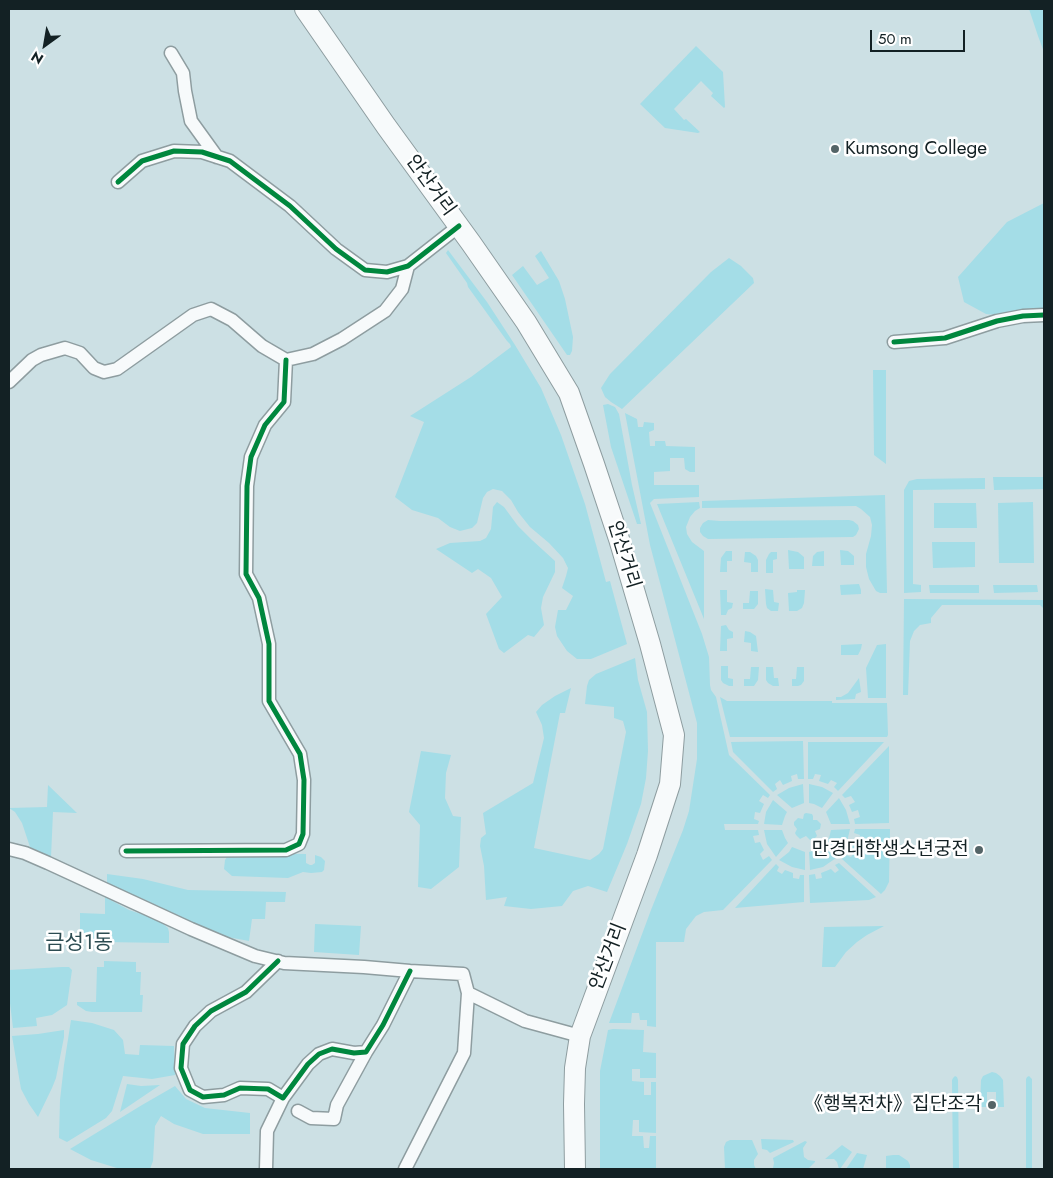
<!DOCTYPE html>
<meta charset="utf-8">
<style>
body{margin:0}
#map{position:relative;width:1053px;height:1178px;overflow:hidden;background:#cce0e4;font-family:Jost,sans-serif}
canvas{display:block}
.frame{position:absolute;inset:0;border:10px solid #132124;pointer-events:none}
.north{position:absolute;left:20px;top:20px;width:50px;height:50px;-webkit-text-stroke:4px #fff;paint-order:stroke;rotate:212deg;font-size:14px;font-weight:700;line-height:20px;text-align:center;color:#132124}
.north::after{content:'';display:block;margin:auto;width:18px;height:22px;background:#132124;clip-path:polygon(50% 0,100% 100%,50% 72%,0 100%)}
.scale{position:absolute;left:870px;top:30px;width:95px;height:22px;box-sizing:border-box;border:2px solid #132124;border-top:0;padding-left:6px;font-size:15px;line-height:18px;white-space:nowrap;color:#132124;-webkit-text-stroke:4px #fff;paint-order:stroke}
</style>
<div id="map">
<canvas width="1053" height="1178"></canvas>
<div class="frame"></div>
<div class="north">N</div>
<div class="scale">50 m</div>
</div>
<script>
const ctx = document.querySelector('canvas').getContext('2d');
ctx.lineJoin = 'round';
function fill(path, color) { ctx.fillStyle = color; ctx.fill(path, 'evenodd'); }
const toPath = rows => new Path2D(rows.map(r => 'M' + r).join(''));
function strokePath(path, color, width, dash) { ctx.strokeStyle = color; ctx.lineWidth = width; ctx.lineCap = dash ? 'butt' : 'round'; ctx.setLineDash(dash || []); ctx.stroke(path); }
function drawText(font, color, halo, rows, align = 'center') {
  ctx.font = font + ' Jost,"Noto Sans KR",sans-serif'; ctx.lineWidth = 5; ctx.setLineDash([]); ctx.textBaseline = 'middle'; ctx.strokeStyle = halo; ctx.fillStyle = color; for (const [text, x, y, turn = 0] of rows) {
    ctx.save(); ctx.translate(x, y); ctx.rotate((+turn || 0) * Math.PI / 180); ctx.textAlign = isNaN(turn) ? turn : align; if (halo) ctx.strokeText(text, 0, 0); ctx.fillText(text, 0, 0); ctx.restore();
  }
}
fill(toPath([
 [1029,9,1044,9,1044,52,1038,36],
 [696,46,723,72,725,107,724,108,711,96,713,93,701,81,674,109,684,120,686,119,700,132,698,133,665,128,640,104],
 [1044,203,1044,320,986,314,964,302,958,277,1007,222],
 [448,250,487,302,515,345,541,388,561,435,585,504,606,582,610,581,627,644,591,659,577,659,567,651,557,636,555,627,558,610,566,610,573,596,562,588,566,576,568,568,563,558,549,543,530,527,518,512,511,500,502,491,493,489,487,492,483,498,477,523,472,528,460,531,450,527,438,518,412,510,395,497,424,422,410,416,471,377,511,347,510,344,507,341,468,287,467,283,446,253],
 [541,251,559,281,565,299,573,337,572,351,570,355,567,355,512,275,523,266,537,285,549,278,535,256],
 [729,258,741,266,753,278,754,283,622,409,611,402,605,397,601,388,610,374,711,272],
 [873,370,886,370,886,464,874,455],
 [608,404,615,407,619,414,632,485,641,524,637,524,611,447,603,405],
 [625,413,637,419,638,427,643,427,644,422,654,423,654,430,649,432,650,446,655,446,655,441,665,441,666,446,695,447,695,472,690,472,685,469,684,458,670,458,670,471,654,472,654,485,699,485,699,497,654,499,650,503,702,634,709,657,710,685,711,690,716,697,729,755,770,795,768,798,763,795,759,801,764,804,760,813,755,812,754,819,759,821,758,824,724,824,725,830,758,830,759,835,753,836,755,843,760,842,764,850,760,854,763,860,769,856,772,860,723,910,704,912,696,916,686,929,684,942,656,942,656,1027,647,1026,647,1020,640,1020,639,1013,632,1013,631,1023,609,1023,651,910,683,830,689,811,697,759,697,723,650,545],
 [993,477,1044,477,1044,489,994,490],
 [985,478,985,489,913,490,913,584,921,585,921,592,904,593,904,490,909,481,917,479],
 [885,495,887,593,880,593,876,591,869,579,866,567,866,554,871,536,872,525,870,517,861,509,856,506,702,508,702,501],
 [497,502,504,507,518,526,532,540,555,561,555,572,543,597,541,608,544,625,534,637,528,635,504,653,499,649,486,614,502,597,491,578,478,569,472,573,436,549,450,543,480,541,486,538,491,529,493,507],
 [699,502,700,508,695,511,690,517,686,527,687,534,692,542,704,551,704,619,657,504],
 [1033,502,1034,563,999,563,998,503],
 [934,503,976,503,977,528,934,528],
 [708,520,720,521,849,520,853,521,858,525,859,529,856,535,853,537,708,539,703,536,700,532,700,528,703,523],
 [932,542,975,542,975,567,933,568],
 [788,550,798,552,804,557,804,569,789,569],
 [840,550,848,551,854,556,854,565,841,565],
 [726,551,732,551,732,561,727,561,727,572,720,572,721,558],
 [824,551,824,566,812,566,813,556,817,552],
 [745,552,750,552,756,556,758,560,758,572,751,572,751,563,744,562],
 [771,552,777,552,777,559,773,560,773,573,766,573,766,560,769,554],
 [859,584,861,590,861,594,841,595,840,585],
 [929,585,979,585,979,593,930,593],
 [993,585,1037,585,1038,592,994,593],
 [765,589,773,590,774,602,779,603,778,611,771,611,767,608,766,604],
 [720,590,727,590,727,602,733,603,732,608,728,610,726,615,721,615],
 [797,590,805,590,804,603,802,608,797,611,789,611,788,593,797,592],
 [750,591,758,591,758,604,754,609,743,609,743,603,749,603],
 [904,599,1044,600,1044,609,1040,605,942,605,931,618,931,623,920,625,914,631,910,641,908,695,903,695],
 [726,625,729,630,733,632,733,638,727,639,727,651,720,651,721,626],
 [745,631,750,632,756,636,758,652,751,651,751,643,744,642],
 [862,644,861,649,858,655,841,655,841,645],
 [886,644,886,698,868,698,866,668,877,645],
 [635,658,638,680,647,712,648,751,646,778,641,804,627,844,607,892,588,886,573,891,562,906,531,909,504,906,507,897,486,900,484,866,480,846,481,838,486,834,483,813,533,783,544,738,542,725,536,712,542,705,555,696,571,688,565,713,560,713,534,848,590,860,599,854,603,849,626,732,623,721,614,718,614,707,585,704,587,686,589,680,596,674],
 [721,666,728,666,728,678,733,679,733,686,729,686,723,683,721,680],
 [751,667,759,667,758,680,754,686,744,686,744,679,750,679],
 [766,667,773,667,774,678,778,678,779,686,773,686,768,683,766,680],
 [797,667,804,667,804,681,801,685,798,686,792,686,792,679,796,679],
 [859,678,861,692,856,694,855,699,836,700,836,697,841,697,848,693],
 [720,697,727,701,832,701,832,703,887,703,888,735,887,737,730,737],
 [803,741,804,779,798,779,797,774,791,776,792,781,783,785,780,780,775,784,777,789,773,792,733,752,731,742],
 [808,742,884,742,838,791,834,787,837,783,831,780,828,784,819,781,821,775,815,774,813,779,808,779],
 [889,746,889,823,855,824,854,819,860,817,858,810,852,812,849,805,855,802,851,796,845,798,842,795],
 [421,751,451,755,446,773,445,798,453,816,461,817,459,867,431,889,418,887,420,825,409,812],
 [803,784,804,803,792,808,777,795,789,788],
 [809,784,822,787,833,793,822,808,814,804,809,803],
 [48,785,77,813,53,812,51,857,30,847,22,823,15,812,9,808,47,807],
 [839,798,846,810,850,824,831,824,826,812],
 [773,800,787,812,785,816,782,825,764,824,766,812],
 [806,813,812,814,813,816,813,820,817,820,821,824,820,829,815,831,817,836,813,840,810,840,806,836,800,839,796,835,795,833,797,829,794,825,794,822,798,818,803,819,804,814],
 [850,829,847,842,840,854,826,842,829,838,831,830],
 [855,829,890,829,889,882,885,890,881,894,842,859,846,855,851,857,855,852,850,848,853,840,859,841,860,835,854,833],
 [764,830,782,830,785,838,788,843,776,857,767,844],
 [823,846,836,858,823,867,810,870,809,852,818,849],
 [792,847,805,852,805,870,792,867,779,860,789,852],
 [237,853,306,854,306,863,310,865,312,865,315,863,315,855,321,857,325,861,324,870,322,872,311,873,303,872,288,878,232,876,224,869,225,860,229,854],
 [839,863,876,897,869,900,810,903,809,875,815,874,816,879,822,878,821,873,831,869,835,873,839,870,835,865],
 [776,864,779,867,777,871,782,874,785,870,793,873,793,878,799,879,800,875,804,875,804,902,735,908],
 [107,874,143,879,188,890,286,892,285,902,266,902,265,919,252,919,249,941,222,936,141,898,107,886],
 [105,897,129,910,147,916,162,923,168,928,169,932,169,943,102,942,89,938,80,929,80,913,105,914],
 [315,924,361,926,359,955,314,952],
 [884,926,867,935,857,942,846,952,835,967,822,967,824,927],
 [104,961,136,962,136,972,141,972,140,995,143,995,142,1012,92,1012,86,1011,77,1005,77,1002,96,1002,97,967,104,967],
 [62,967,69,967,72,970,67,1005,52,1015,36,1018,37,1026,13,1028,9,995,9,970],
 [71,1020,92,1023,114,1030,123,1040,125,1054,139,1055,140,1045,174,1046,175,1075,152,1079,123,1076,112,1111,106,1118,67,1142,59,1138,60,1100,64,1065],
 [613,1029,644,1030,643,1052,656,1053,656,1078,640,1078,640,1069,632,1069,632,1081,644,1082,644,1095,651,1095,651,1082,656,1082,656,1133,639,1132,639,1120,633,1120,632,1136,643,1136,644,1148,649,1148,650,1136,656,1136,656,1169,600,1169,600,1071,608,1030],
 [64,1030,64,1037,56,1078,52,1088,38,1117,29,1104,21,1089,12,1036,38,1034],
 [992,1072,996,1073,1000,1076,1003,1080,1004,1107,996,1107,996,1092,987,1092,987,1107,980,1107,981,1080,983,1076],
 [955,1076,957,1077,958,1080,959,1169,953,1169,952,1080,953,1078],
 [1029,1076,1032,1079,1032,1169,1026,1169,1026,1079,1027,1077],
 [127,1084,141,1086,160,1085,120,1112],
 [175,1086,186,1099,205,1108,250,1113,250,1134,203,1134,174,1124,161,1116,155,1126,153,1161,150,1169,120,1169,91,1160,70,1149,142,1105],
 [761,1139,793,1140,794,1142,770,1153,767,1150,762,1149],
 [730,1140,752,1140,758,1154,754,1160,754,1165,756,1169,725,1169,724,1147,726,1142],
 [805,1141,807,1142,803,1148,804,1157,808,1160,815,1161,815,1162,808,1169,774,1169,773,1168,774,1163,773,1158],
 [842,1145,852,1152,840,1169,839,1169,837,1162,834,1159,825,1159],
 [857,1153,867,1155,863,1169,846,1169],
 [893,1155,899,1155,908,1161,910,1165,910,1169,886,1169,886,1156]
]), '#a4dde7');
const minor = toPath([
 [171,53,183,73,185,91,191,121,217,157],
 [118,182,142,161,174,151,202,152,230,161,290,206,336,249,365,270,387,272,408,266,459,226],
 [894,342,945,338,997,321,1023,316,1044,315],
 [9,382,32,360,41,355,65,348,80,353,94,368,104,372,117,369,193,315,211,309,232,320,262,346,286,360,313,354,342,339,385,311,402,289,408,266],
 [9,849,25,853,48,863,191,929,255,956,284,963,364,967,410,971,463,974,468,993,525,1021,580,1036],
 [126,851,286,850,299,844,303,834,304,780,300,754,269,701,269,644,259,598,246,574,247,486,251,457,265,425,284,402,286,360],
 [278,961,246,992,211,1011,195,1026,183,1044,181,1068,190,1090,203,1097,224,1095,240,1088,268,1089,283,1098,308,1064,319,1054,332,1049,354,1053,366,1052,383,1025,410,971],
 [298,1111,311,1118,334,1119,337,1105,366,1052],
 [266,1169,267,1131,283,1098],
 [405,1169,464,1053,468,993]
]);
const primary = toPath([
 [305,9,386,126,471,243,526,322,569,393,594,464,619,539,650,644,674,735,670,784,647,855,580,1036,575,1068,574,1104,575,1169]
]);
strokePath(minor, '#8e9da0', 15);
strokePath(primary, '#8e9da0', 22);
strokePath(minor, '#f7fafb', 12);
strokePath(primary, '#f7fafb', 20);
strokePath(toPath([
 [118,182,142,161,174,151,202,152,230,161,290,206,336,249,365,270,387,272,408,266,459,226],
 [894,342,945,338,997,321,1023,316,1044,315],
 [126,851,286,850,299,844,303,834,304,780,300,754,269,701,269,644,259,598,246,574,247,486,251,457,265,425,284,402,286,360],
 [278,961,246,992,211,1011,195,1026,183,1044,181,1068,190,1090,203,1097,224,1095,240,1088,268,1089,283,1098,308,1064,319,1054,332,1049,354,1053,366,1052,383,1025,410,971]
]), '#00873e', 5);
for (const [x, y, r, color] of [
 [835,149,5,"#546467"],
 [979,850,5,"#546467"],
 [992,1105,5,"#546467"]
]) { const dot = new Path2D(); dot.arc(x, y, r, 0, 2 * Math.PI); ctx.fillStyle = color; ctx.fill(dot); strokePath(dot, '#fff', 2); }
drawText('19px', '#132124', '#fff', [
 ["Kumsong College",845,149,"left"],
 ["만경대학생소년궁전",969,850],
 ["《행복전차》집단조각",982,1105]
], 'right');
drawText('19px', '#132124', '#fff', [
 ["안산거리",430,186,54],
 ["안산거리",623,555,73],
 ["안산거리",609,957,-69]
]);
drawText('21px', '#2c4c52', '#fff', [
 ["금성1동",79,944]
]);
</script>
